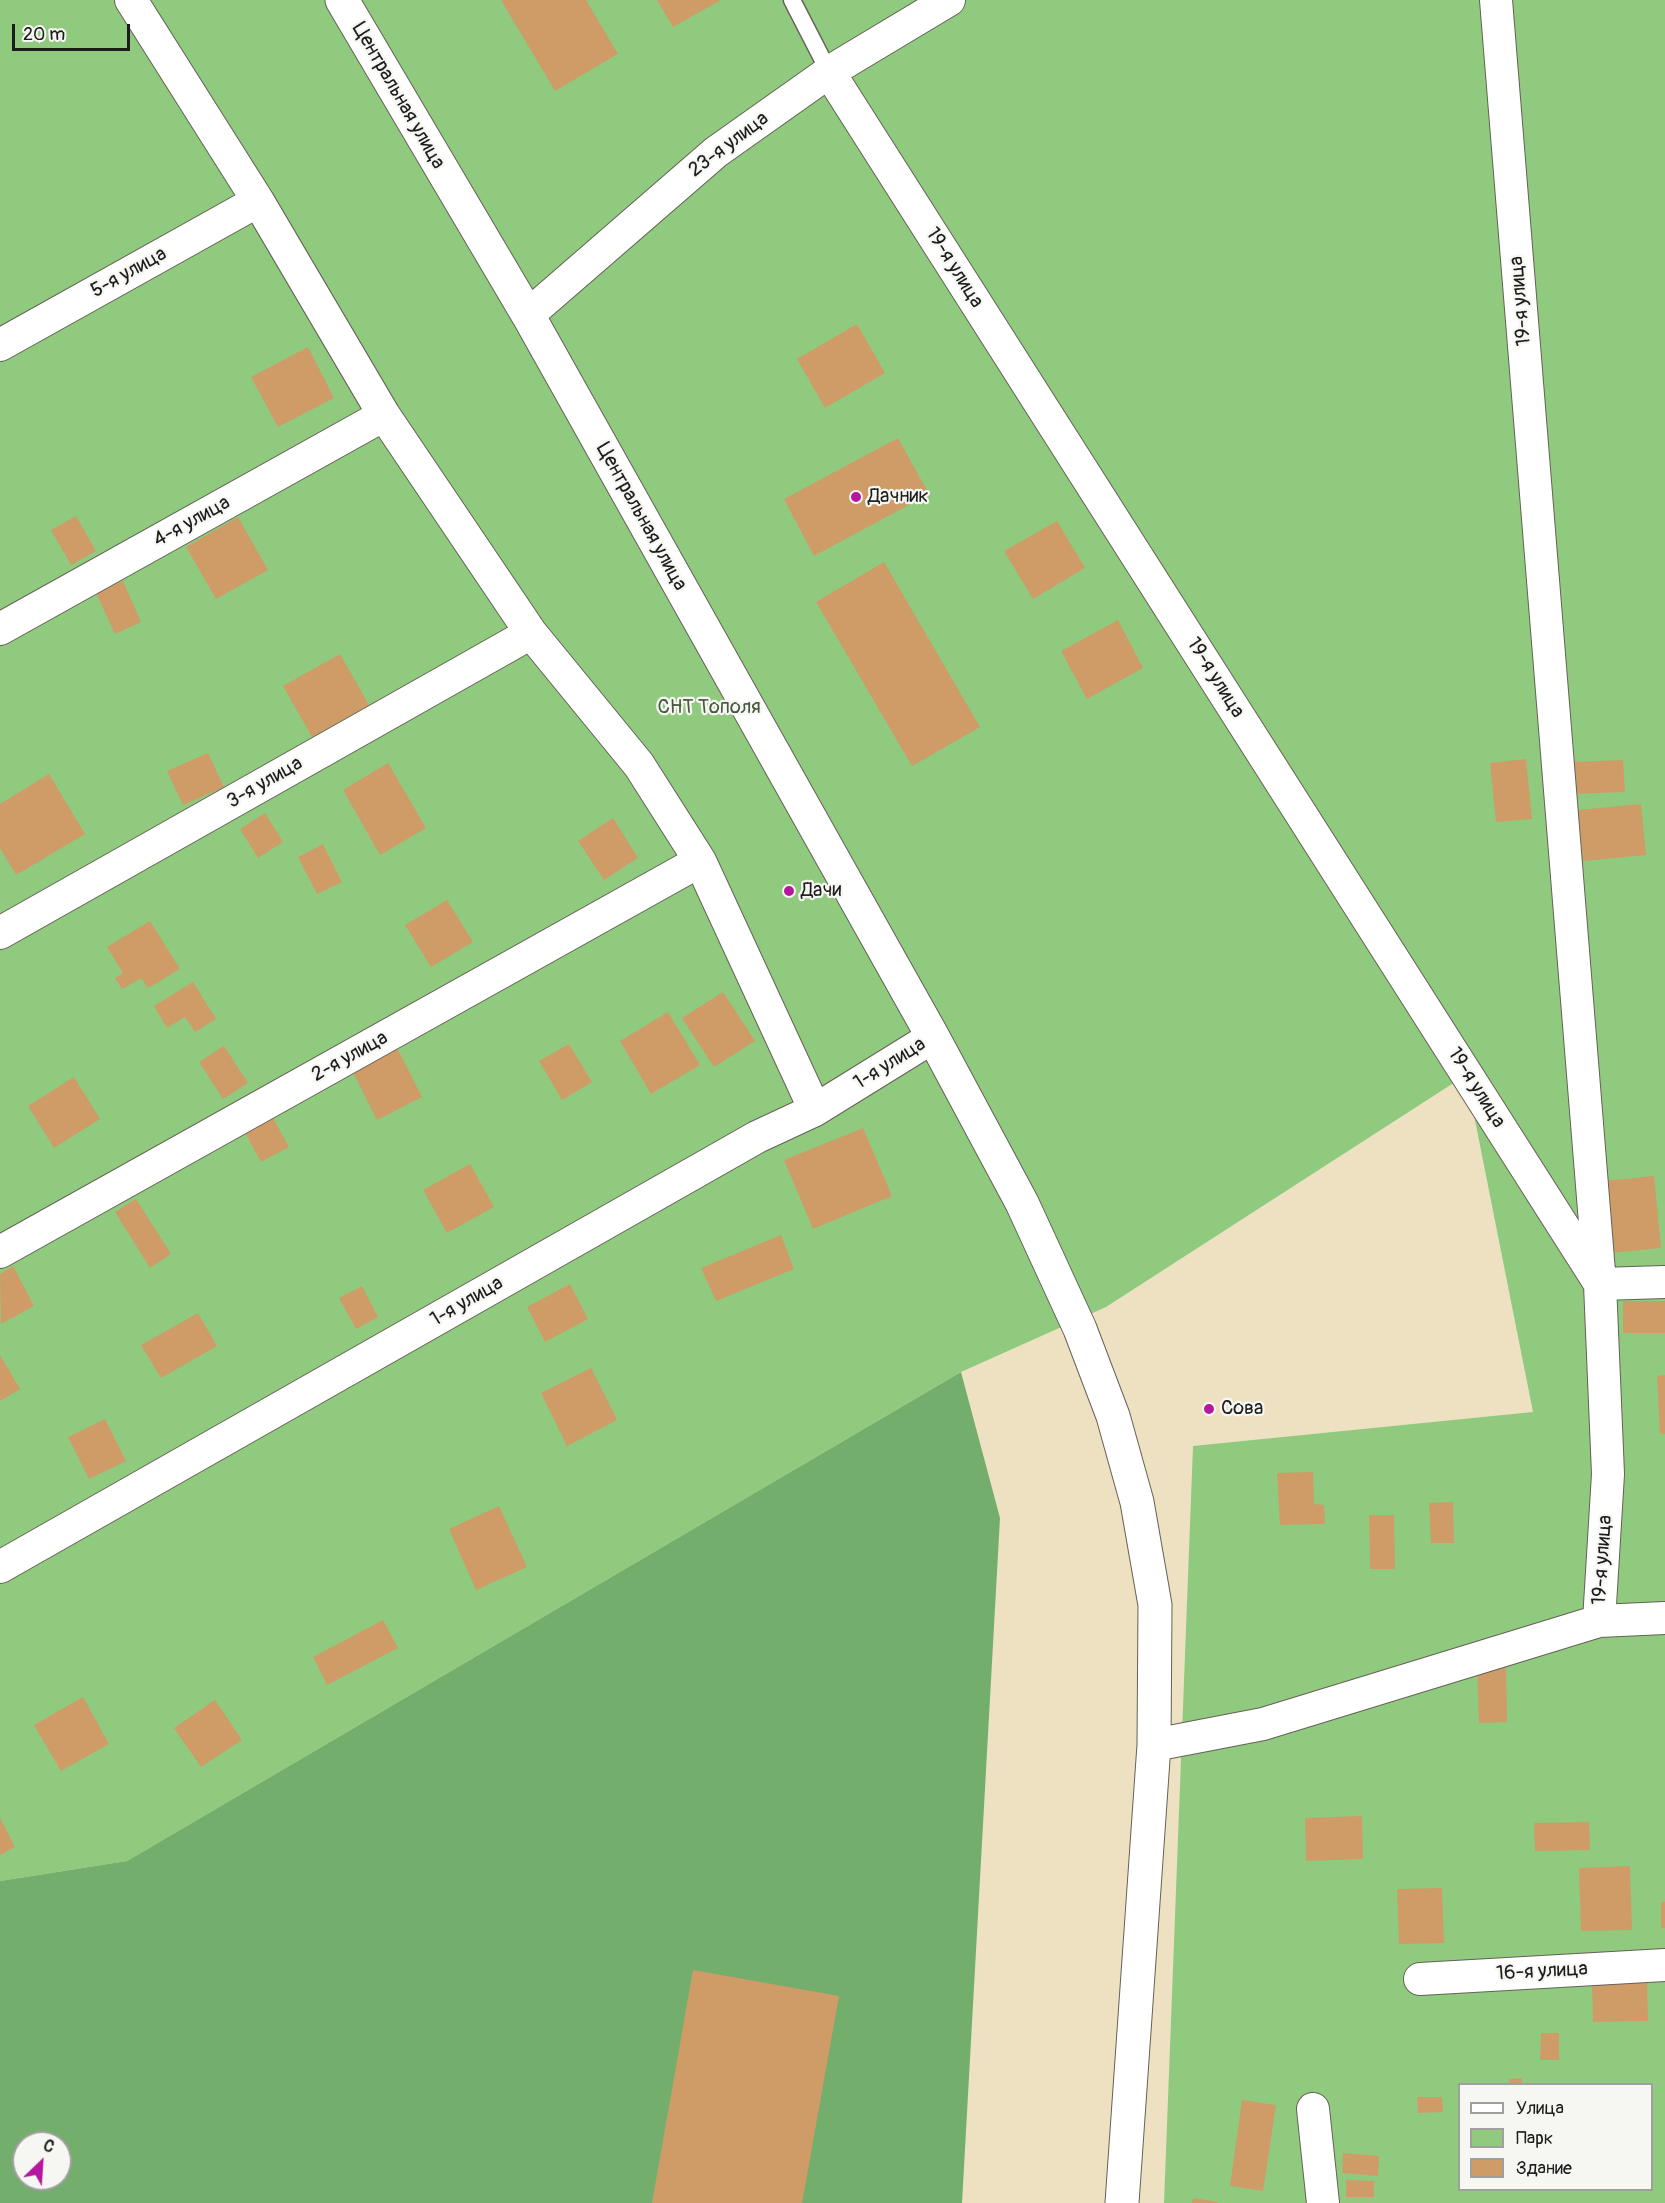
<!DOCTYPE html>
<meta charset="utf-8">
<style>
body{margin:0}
#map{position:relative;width:1665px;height:2203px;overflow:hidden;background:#ede1c1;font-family:Pangolin,sans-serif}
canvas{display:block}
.legend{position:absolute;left:1458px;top:2083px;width:195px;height:108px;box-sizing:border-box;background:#f6f6f2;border:2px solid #9f9f9c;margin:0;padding:8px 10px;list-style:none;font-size:18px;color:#1c1c1c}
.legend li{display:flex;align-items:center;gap:12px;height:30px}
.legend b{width:30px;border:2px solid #9f9f9c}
.north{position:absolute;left:12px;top:2131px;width:60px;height:60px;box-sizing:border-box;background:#f6f6f2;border:2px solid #9f9f9c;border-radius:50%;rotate:25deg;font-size:16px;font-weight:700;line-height:24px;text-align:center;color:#1c1c1c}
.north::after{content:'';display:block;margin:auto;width:21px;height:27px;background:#b5179e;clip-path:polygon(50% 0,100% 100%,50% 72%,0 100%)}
.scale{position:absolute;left:12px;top:24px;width:118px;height:27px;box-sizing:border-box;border:3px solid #1c1c1c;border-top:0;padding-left:8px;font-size:18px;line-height:21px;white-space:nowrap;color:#1c1c1c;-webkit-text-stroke:4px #f6f6f2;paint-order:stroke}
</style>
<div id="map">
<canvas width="1665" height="2203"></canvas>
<ul class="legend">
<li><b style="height:8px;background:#fff"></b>Улица</li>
<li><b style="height:16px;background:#90ca7e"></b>Парк</li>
<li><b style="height:16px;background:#cf9c68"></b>Здание</li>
</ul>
<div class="north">С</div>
<div class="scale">20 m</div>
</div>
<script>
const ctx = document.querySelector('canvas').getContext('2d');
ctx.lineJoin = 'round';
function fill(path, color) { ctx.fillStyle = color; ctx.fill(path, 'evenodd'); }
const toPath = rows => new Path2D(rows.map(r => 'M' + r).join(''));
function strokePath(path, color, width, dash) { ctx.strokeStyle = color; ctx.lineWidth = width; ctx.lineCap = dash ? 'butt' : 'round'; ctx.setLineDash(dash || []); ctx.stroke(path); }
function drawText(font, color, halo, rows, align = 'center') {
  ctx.font = font + ' Pangolin,sans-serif'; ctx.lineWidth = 4.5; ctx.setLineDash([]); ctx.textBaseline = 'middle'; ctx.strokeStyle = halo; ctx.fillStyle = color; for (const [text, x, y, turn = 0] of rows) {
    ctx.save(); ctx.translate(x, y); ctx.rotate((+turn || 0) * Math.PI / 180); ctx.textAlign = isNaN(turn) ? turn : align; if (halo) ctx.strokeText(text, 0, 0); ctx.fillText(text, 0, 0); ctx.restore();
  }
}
fill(toPath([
 [0,0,1665,0,1665,2203,1164,2203,1193,1446,1533,1412,1466,1075,1106,1307,961,1372,127,1861,0,1881],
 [1460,2084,1652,2084,1652,2190,1460,2190]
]), '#90ca7e');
fill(toPath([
 [961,1372,1000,1518,962,2203,0,2203,0,1881,127,1861],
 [24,2143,60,2143,60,2179,24,2179]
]), '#74ae6d');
fill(toPath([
 [501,0,586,0,618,54,555,91],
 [657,0,721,0,673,27],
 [857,324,885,373,825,408,797,359],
 [308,347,334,398,278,427,251,377],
 [898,438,929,494,814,556,784,499],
 [76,516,96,551,71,565,51,530],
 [238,517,268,570,216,599,186,547],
 [1057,521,1085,568,1033,599,1004,551],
 [884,562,980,727,912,766,816,602],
 [123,581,141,622,115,634,96,593],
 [1118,620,1143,668,1087,699,1061,651],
 [340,654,369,705,312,737,283,686],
 [208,753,224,787,183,805,167,771],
 [1526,759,1532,819,1496,822,1490,763],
 [1623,760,1625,792,1573,794,1571,762],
 [388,763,426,828,380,855,343,790],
 [49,774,85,834,16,875,0,848,0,804],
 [1641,804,1646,855,1583,861,1578,810],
 [265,813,283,842,258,858,240,829],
 [613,818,638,858,604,880,578,841],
 [323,844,342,882,317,894,298,857],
 [447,900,473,942,431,967,405,925],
 [150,921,180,969,148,988,141,978,122,989,115,978,123,973,107,947],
 [193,982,216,1019,195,1032,185,1017,167,1028,154,1006],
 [723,992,755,1041,714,1067,682,1018],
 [668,1012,700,1065,651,1094,620,1041],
 [569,1044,592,1082,562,1100,539,1061],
 [224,1046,248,1083,223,1099,199,1062],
 [397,1048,422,1097,377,1120,352,1070],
 [74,1077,100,1119,54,1148,28,1106],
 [272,1116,289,1147,261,1162,244,1131],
 [863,1128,892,1196,813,1229,784,1160],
 [470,1164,494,1207,447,1233,423,1190],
 [1654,1176,1661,1248,1611,1253,1604,1181],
 [136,1199,171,1254,150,1268,115,1212],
 [781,1235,794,1269,716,1301,701,1268],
 [13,1266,34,1306,1,1324,0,1274],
 [570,1284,588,1319,545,1342,527,1307],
 [362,1286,378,1317,356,1329,339,1298],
 [1623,1301,1665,1301,1665,1333,1623,1333],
 [198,1313,217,1346,161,1378,141,1345],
 [0,1355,20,1389,0,1401],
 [591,1368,617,1420,567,1446,541,1393],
 [1665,1375,1665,1434,1660,1434,1657,1376],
 [105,1419,126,1461,89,1479,68,1437],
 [1313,1472,1314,1504,1324,1505,1325,1524,1280,1525,1277,1473],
 [1453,1502,1454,1543,1431,1543,1429,1503],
 [499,1506,527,1567,476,1590,449,1529],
 [1369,1515,1394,1515,1395,1569,1370,1569],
 [383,1620,398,1648,327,1685,313,1657],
 [1506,1665,1507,1722,1479,1723,1477,1667],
 [83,1697,109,1744,61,1771,34,1725],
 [215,1700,242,1740,201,1767,174,1728],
 [1362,1816,1363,1859,1306,1861,1305,1818],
 [0,1818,15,1847,0,1855],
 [1589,1822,1590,1850,1535,1851,1534,1823],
 [1630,1866,1632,1930,1581,1931,1579,1868],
 [1442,1888,1444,1943,1399,1944,1397,1889],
 [1661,1902,1665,1902,1665,1928,1661,1928],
 [693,1970,839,1996,802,2203,652,2203],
 [1647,1980,1648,2021,1593,2022,1592,1981],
 [1541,2033,1559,2033,1559,2060,1540,2060],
 [1522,2078,1522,2084,1509,2084,1509,2079],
 [1417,2097,1442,2097,1443,2112,1418,2113],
 [1242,2100,1276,2105,1263,2191,1230,2186],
 [1343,2153,1379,2156,1378,2176,1342,2173],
 [1346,2180,1374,2181,1374,2197,1346,2197],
 [1193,2198,1218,2202,1218,2203,1192,2203]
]), '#cf9c68');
const service = toPath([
 [792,0,829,72]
]);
const minor = toPath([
 [131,0,258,201,384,415,531,633,639,765,700,861,815,1110],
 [1496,0,1600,1284,1608,1474,1599,1621],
 [829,72,1600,1284,1665,1282],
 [528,315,716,152,829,72,949,0],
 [0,345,258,201],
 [0,629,384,415],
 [0,933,531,633],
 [0,1252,700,861],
 [0,1567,757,1137,815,1110,933,1037],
 [1154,1745,1263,1724,1599,1621,1665,1618],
 [1420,1979,1665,1965],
 [1313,2109,1323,2203]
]);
const tertiary = toPath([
 [342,0,528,315,933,1037,1022,1203,1080,1329,1113,1416,1137,1502,1155,1605,1154,1745,1122,2203]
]);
strokePath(service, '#656156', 19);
strokePath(minor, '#656156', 34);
strokePath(tertiary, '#656156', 35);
strokePath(service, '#fff', 16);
strokePath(minor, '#fff', 32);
strokePath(tertiary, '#fff', 33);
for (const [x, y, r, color] of [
 [856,497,6,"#b5179e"],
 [789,891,6,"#b5179e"],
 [1209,1409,6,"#b5179e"]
]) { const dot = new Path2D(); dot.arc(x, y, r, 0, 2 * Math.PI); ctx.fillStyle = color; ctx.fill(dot); strokePath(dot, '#f6f6f2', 2); }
drawText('20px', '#1c1c1c', '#f6f6f2', [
 ["Центральная улица",398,96,60],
 ["23-я улица",729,145,-37],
 ["19-я улица",954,268,58],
 ["5-я улица",129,273,-29],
 ["19-я улица",1521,301,-95],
 ["Центральная улица",641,517,61],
 ["4-я улица",192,522,-29],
 ["19-я улица",1215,678,58],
 ["3-я улица",265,783,-30],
 ["2-я улица",350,1057,-29],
 ["1-я улица",890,1064,-32],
 ["19-я улица",1476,1088,58],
 ["1-я улица",467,1302,-30],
 ["19-я улица",1603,1560,-86],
 ["16-я улица",1542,1972,-3]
]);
drawText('20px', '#1c1c1c', '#f6f6f2', [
 ["Дачник",868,497],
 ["Дачи",801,891],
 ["Сова",1221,1409]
], 'left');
drawText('20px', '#45593e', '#f6f6f2', [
 ["СНТ Тополя",709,708]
]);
</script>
